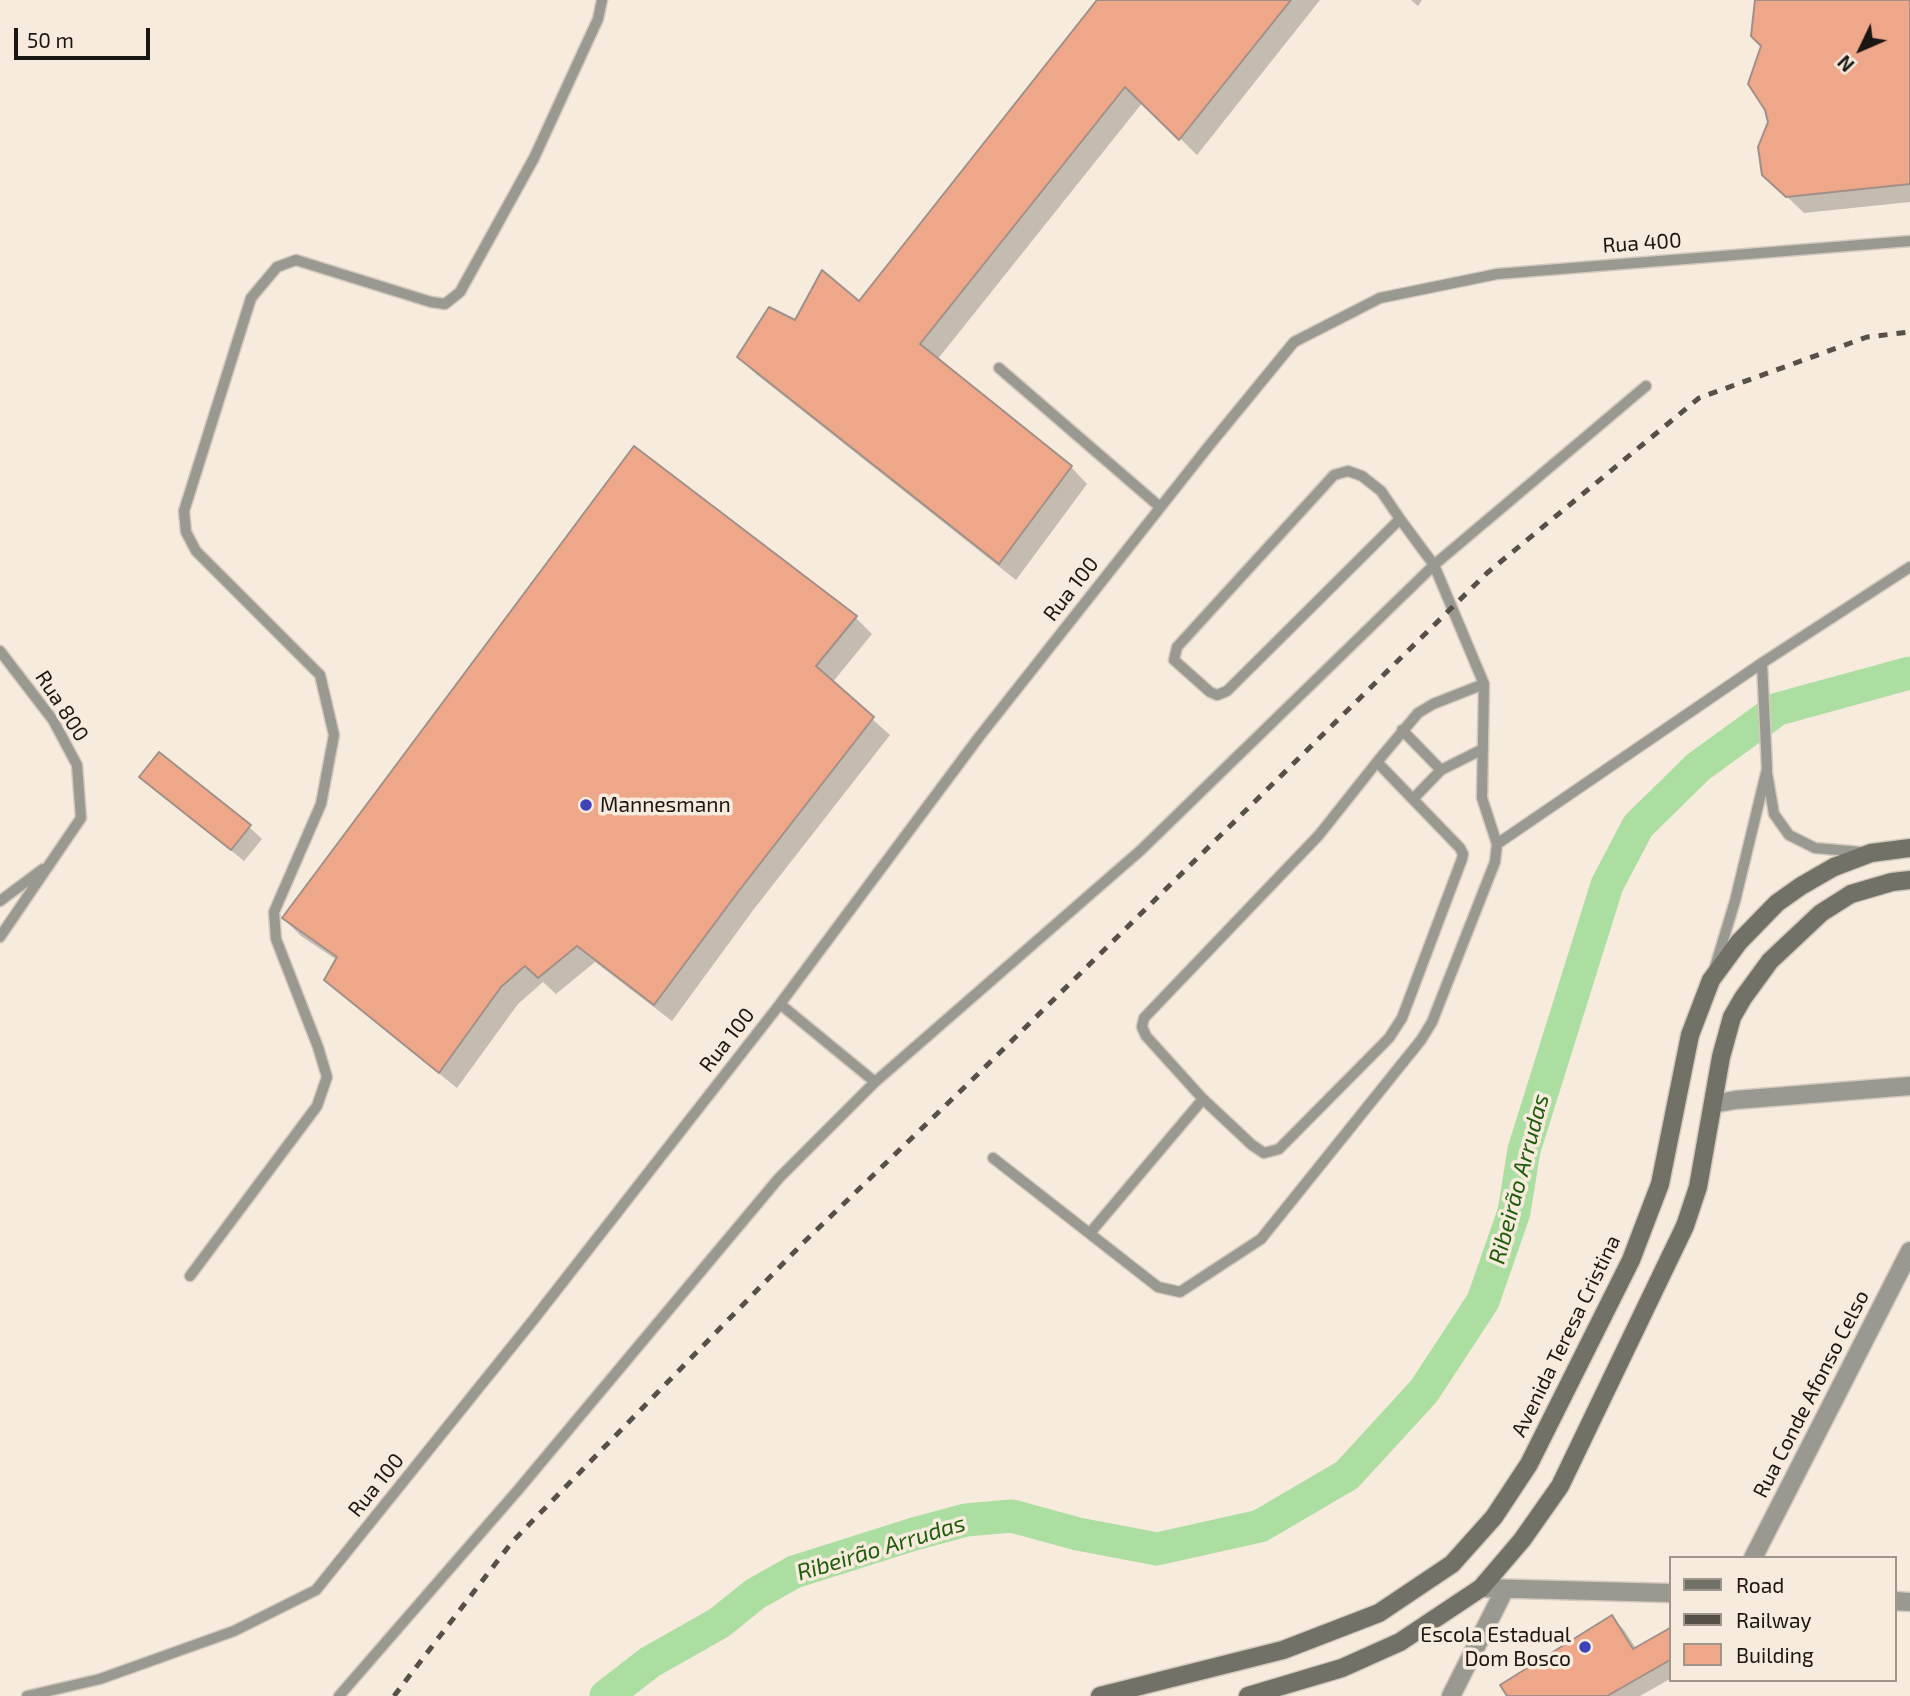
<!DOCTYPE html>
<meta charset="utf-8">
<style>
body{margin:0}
#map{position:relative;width:1910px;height:1696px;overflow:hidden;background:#f6ebdc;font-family:"Exo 2",sans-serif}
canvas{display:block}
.legend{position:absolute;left:1669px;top:1556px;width:228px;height:126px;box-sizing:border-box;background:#f6ebdc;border:2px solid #9e968b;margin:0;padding:9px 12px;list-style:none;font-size:21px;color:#1a1611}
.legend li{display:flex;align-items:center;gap:14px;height:35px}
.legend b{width:35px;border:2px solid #9e968b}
.north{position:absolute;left:1826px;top:14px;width:70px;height:70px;-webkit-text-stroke:5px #f6ebdc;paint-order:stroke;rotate:226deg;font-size:19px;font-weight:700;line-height:28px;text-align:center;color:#1a1611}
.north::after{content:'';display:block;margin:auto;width:24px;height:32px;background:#1a1611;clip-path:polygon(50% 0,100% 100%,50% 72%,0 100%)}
.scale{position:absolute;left:14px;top:28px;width:136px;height:32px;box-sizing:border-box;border:4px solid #1a1611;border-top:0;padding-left:9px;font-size:21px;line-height:24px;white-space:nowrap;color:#1a1611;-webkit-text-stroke:5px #f6ebdc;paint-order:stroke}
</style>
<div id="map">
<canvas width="1910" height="1696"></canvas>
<ul class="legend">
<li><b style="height:9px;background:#717167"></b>Road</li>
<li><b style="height:9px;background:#565049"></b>Railway</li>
<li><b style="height:19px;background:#efa789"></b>Building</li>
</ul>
<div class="north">N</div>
<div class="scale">50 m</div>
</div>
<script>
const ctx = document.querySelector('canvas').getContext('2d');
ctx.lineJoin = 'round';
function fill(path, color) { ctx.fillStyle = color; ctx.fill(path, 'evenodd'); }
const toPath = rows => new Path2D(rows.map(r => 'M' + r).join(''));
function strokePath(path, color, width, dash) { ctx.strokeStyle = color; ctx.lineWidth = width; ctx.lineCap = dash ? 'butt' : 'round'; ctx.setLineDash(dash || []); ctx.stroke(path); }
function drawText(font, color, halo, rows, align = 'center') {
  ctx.font = font + ' "Exo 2",sans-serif'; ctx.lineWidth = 7; ctx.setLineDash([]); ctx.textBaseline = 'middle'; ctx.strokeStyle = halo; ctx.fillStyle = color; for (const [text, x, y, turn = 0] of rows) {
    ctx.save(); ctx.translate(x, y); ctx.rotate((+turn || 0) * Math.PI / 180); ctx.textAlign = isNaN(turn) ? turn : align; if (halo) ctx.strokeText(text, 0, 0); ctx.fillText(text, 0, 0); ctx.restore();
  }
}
fill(toPath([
 [1099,0,1320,0,1197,155,1143,102,937,360,1071,467,1087,484,1016,580,756,374,739,357,795,323,859,303],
 [1411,0,1422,0,1418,6],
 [1757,0,1910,0,1910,202,1804,213,1781,191,1770,122],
 [855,617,872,634,832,683,890,735,754,909,672,1021,595,962,556,994,543,982,518,1004,457,1088,343,996,327,979,337,960,301,936,284,919],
 [142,777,249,827,262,839,244,861],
 [1612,1617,1624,1630,1637,1650,1670,1630,1670,1679,1640,1696,1509,1696]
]), '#0003');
strokePath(toPath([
 [606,1696,650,1662,719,1623,755,1594,794,1572,914,1534,966,1520,1012,1516,1078,1534,1157,1549,1260,1526,1347,1475,1424,1391,1483,1301,1514,1212,1524,1150,1607,885,1638,826,1698,767,1778,709,1910,673]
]), '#acdda1', 33);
const building = toPath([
 [1097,0,1291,0,1179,140,1125,87,920,344,1072,466,999,564,737,357,769,307,795,320,822,270,859,301,1097,0],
 [1755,0,1910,0,1910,184,1786,197,1762,175,1758,147,1768,122,1765,110,1748,84,1761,46,1751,36,1755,0],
 [634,446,857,616,816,666,874,717,738,892,654,1005,577,946,538,978,525,966,501,987,439,1073,324,980,337,957,282,918,634,446],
 [159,752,251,825,231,850,139,777,159,752],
 [1612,1615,1633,1649,1670,1628,1670,1660,1607,1696,1507,1696,1500,1685,1612,1615]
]);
fill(building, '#efa789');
strokePath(building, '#a19089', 2);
const service = toPath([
 [999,368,1160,507],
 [0,651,53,720,77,765,81,818,0,937],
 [1402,730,1441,770],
 [1377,762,1460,848,1463,854,1462,859,1402,1018,1389,1038,1279,1149,1264,1153,1252,1145,1203,1099,1146,1036,1142,1027,1144,1018,1319,835,1377,762],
 [1377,762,1418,713,1433,704,1484,684],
 [1767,773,1774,814,1789,835,1815,848,1861,852],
 [1413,799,1441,770,1483,749],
 [1497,844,1762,663,1910,567],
 [0,901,43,869],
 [1715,967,1735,901,1767,769,1762,663],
 [780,1004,875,1082],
 [993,1158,1158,1287,1180,1292,1261,1239,1421,1040,1432,1022,1495,862,1497,844,1482,798,1484,684,1434,565,1400,519,1381,491,1362,476,1348,471,1334,475,1177,647,1174,660,1210,692,1217,695,1227,691,1400,519],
 [1090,1233,1203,1099],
 [190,1276,317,1106,327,1077,318,1047,276,939,274,912,321,804,334,735,320,675,196,551,186,532,184,511,251,298,277,267,296,260,431,302,445,304,460,292,534,158,598,19,602,0],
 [27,1696,100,1679,234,1631,316,1590,534,1319,780,1004,979,737,1208,447,1294,342,1380,298,1497,274,1910,241],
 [339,1696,518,1490,779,1178,875,1082,1141,850,1434,565,1646,386]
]);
const minor = toPath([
 [1713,1104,1735,1100,1910,1086],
 [1753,1558,1910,1251],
 [1481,1588,1670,1593],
 [1894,1601,1910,1602],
 [1451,1696,1505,1589]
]);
const secondary = toPath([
 [1100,1696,1283,1650,1379,1613,1452,1564,1494,1517,1529,1464,1631,1260,1660,1184,1690,1035,1711,980,1739,942,1777,903,1801,886,1834,867,1871,853,1910,848],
 [1248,1696,1342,1668,1400,1642,1481,1588,1522,1540,1560,1486,1685,1226,1698,1187,1721,1057,1732,1017,1743,998,1770,961,1821,913,1851,894,1892,882,1910,880]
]);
strokePath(service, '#d3c9bc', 13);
strokePath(minor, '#d3c9bc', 21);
strokePath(secondary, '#d3c9bc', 21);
strokePath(service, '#999992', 10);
strokePath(minor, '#999992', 18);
strokePath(secondary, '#717167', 18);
strokePath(toPath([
 [394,1696,512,1542,803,1243,976,1076,1487,573,1699,398,1867,337,1910,332]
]), '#565049', 5, [9, 9]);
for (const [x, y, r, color] of [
 [586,805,7,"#3f43b7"],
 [1585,1647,7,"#3f43b7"]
]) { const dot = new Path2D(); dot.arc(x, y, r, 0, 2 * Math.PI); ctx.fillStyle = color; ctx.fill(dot); strokePath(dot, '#f6ebdc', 2.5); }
drawText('21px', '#1a1611', '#f6ebdc', [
 ["Rua 400",1642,243,-4],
 ["Rua 100",1071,589,-52],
 ["Rua 800",62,706,57],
 ["Rua 100",727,1040,-52],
 ["Avenida Teresa Cristina",1566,1336,-64],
 ["Rua Conde Afonso Celso",1811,1394,-63],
 ["Rua 100",376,1485,-51]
]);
drawText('21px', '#1a1611', '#f6ebdc', [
 ["Mannesmann",600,805],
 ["Escola Estadual",1571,1635,"right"],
 ["Dom Bosco",1571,1659,"right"]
], 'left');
drawText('italic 23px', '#1e5b0a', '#f6ebdc', [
 ["Ribeirão Arrudas",1519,1179,-75],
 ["Ribeirão Arrudas",881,1548,-17]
]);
</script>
